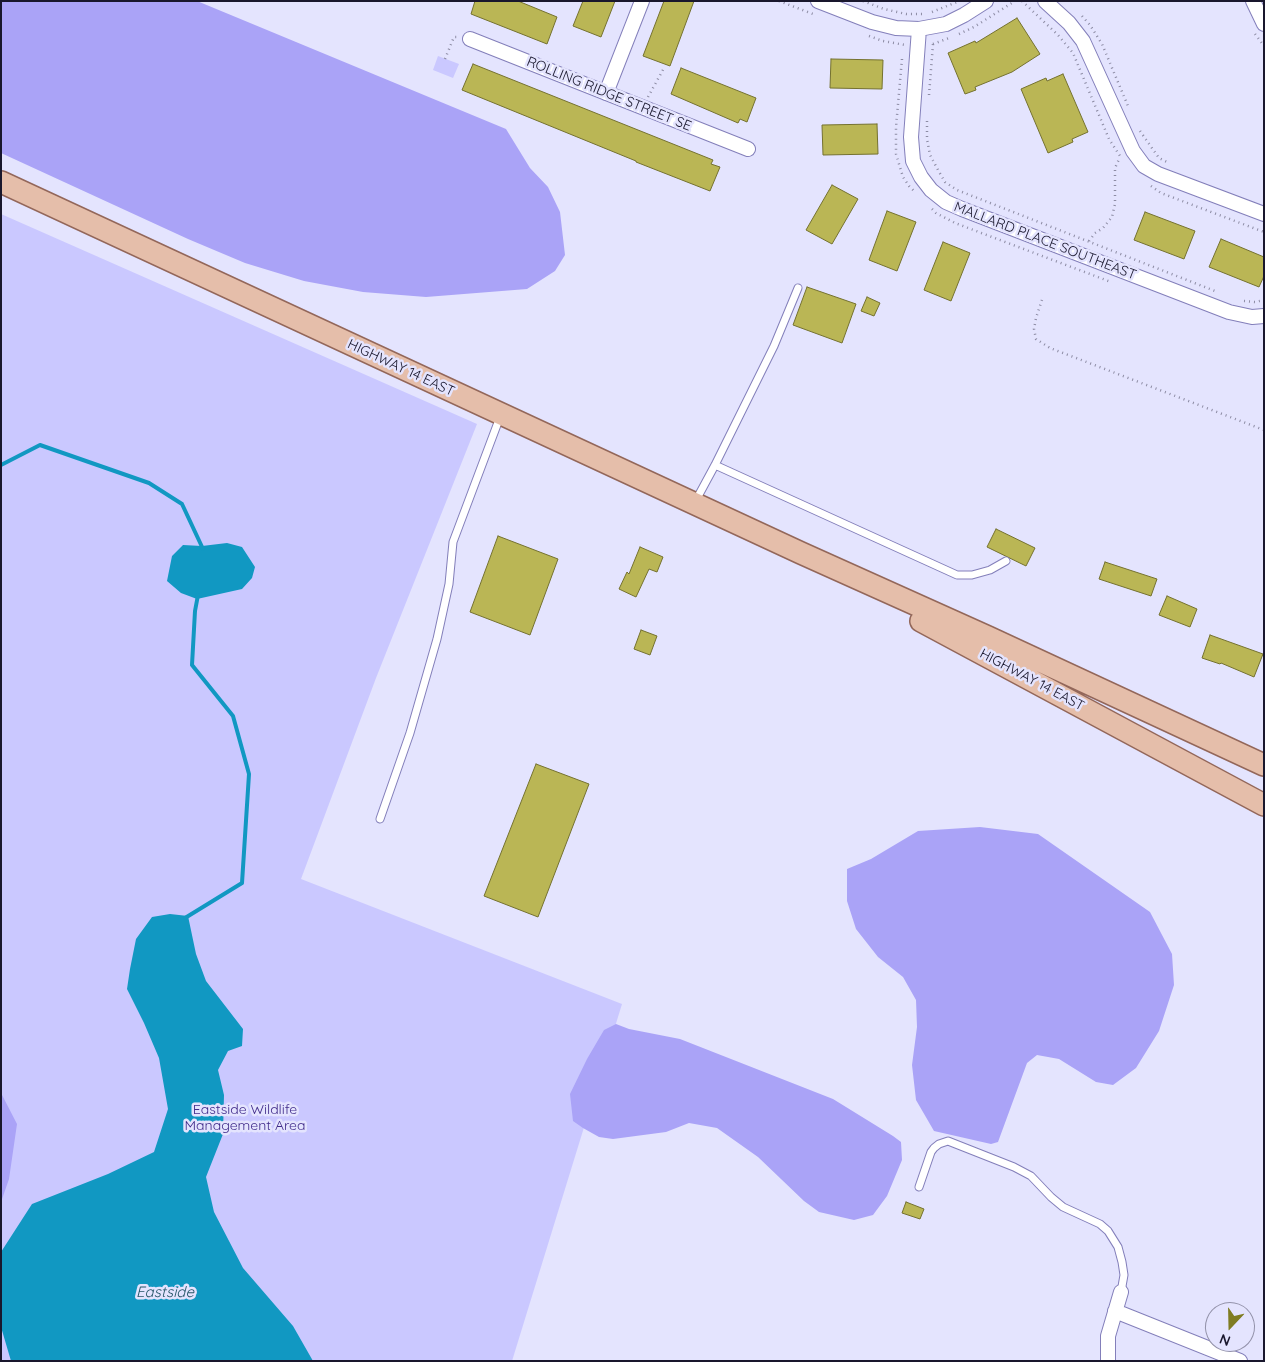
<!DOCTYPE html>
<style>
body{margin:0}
#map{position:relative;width:1265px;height:1362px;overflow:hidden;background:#e4e4fe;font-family:Quicksand,sans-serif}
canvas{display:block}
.frame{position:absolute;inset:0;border:2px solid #19172d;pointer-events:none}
.north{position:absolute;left:1205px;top:1302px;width:50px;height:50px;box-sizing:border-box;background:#e4e4fe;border:1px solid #9392aa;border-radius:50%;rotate:201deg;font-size:14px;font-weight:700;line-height:20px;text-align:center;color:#19172d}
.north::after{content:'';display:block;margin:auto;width:18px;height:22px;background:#7f7c22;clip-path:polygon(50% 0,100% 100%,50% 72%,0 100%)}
</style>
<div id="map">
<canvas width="1265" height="1362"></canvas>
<div class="frame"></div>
<div class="north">N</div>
</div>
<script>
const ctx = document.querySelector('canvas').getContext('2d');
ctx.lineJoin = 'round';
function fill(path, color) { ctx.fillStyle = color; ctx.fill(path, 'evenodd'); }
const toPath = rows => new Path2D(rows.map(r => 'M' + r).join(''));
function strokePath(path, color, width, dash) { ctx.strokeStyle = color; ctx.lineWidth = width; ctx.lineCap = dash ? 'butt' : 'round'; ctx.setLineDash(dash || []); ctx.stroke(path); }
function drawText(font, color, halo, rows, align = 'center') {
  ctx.font = font + ' Quicksand,sans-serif'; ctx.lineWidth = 5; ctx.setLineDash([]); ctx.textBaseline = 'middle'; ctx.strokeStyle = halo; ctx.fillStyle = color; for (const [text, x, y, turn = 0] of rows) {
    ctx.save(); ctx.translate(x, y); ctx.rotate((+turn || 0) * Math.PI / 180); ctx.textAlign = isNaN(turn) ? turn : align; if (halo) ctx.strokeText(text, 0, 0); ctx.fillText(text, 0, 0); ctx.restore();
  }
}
fill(toPath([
 [438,56,459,64,453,78,433,70],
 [1,214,477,424,376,678,301,879,622,1004,512,1361,1,1361]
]), '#cac8ff');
fill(toPath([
 [1,1,197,1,506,129,530,168,548,187,560,212,565,255,555,271,527,289,426,297,363,292,304,281,245,263,188,239,1,153],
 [980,827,1038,834,1150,912,1172,954,1174,985,1159,1031,1136,1068,1113,1085,1096,1082,1059,1059,1037,1055,1027,1063,998,1142,991,1144,934,1131,916,1100,912,1065,917,1027,916,1000,903,977,878,957,856,929,847,901,847,869,871,859,918,831],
 [616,1024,629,1029,680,1039,833,1099,893,1136,901,1142,902,1160,887,1196,873,1215,854,1220,819,1212,804,1201,758,1157,717,1128,689,1123,666,1132,613,1139,599,1137,583,1128,573,1121,570,1094,587,1059,604,1030],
 [1,1093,17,1124,9,1179,1,1202]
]), '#aaa3f7');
fill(toPath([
 [227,543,242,547,255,567,252,578,242,589,197,599,181,593,167,581,172,556,183,545,202,546],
 [170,914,188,916,196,954,206,981,243,1029,242,1046,228,1051,218,1070,224,1095,223,1134,206,1177,214,1212,243,1268,293,1326,313,1361,11,1361,1,1327,1,1252,32,1204,108,1174,154,1152,168,1109,159,1058,144,1023,127,989,130,969,136,939,152,917]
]), '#1198c2');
strokePath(toPath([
 [1,465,40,445,149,483,182,504,203,549],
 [185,918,242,883,249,774,233,716,192,665,195,611,198,595]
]), '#1198c2', 4);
const building = toPath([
 [475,1,518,1,557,17,547,44,471,14,475,1],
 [583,1,615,1,601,37,573,26,583,1],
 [664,1,694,1,670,66,643,56,664,1],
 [1017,18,1040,54,1012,72,975,87,976,90,965,94,948,53,975,41,976,43,1017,18],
 [831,59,883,60,882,89,830,88,831,59],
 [473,64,713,160,711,164,720,167,710,191,636,162,636,161,462,90,473,64],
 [681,68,756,98,747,122,740,119,738,123,671,94,681,68],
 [1063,74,1088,132,1072,139,1073,142,1048,153,1021,89,1046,78,1047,81,1063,74],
 [877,124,878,154,823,155,822,125,877,124],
 [832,185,858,199,832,244,806,230,832,185],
 [887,211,916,222,897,271,869,260,887,211],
 [1145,212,1195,231,1184,259,1134,240,1145,212],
 [1221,239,1264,257,1264,276,1259,287,1209,267,1221,239],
 [943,242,970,253,951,301,924,290,943,242],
 [807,287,856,304,842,343,793,325,807,287],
 [867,297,880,303,874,316,861,311,867,297],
 [996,529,1035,548,1026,566,987,547,996,529],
 [498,536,558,559,530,635,470,612,498,536],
 [640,547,663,557,657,572,649,569,636,597,619,589,627,572,629,574,640,547],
 [1105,562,1157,579,1151,596,1099,579,1105,562],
 [1167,596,1197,609,1190,627,1159,615,1167,596],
 [641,630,657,636,650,655,634,649,641,630],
 [1210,635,1263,654,1254,677,1221,663,1220,664,1202,658,1210,635],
 [536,764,589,784,538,917,484,896,536,764],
 [906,1202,924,1209,920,1219,902,1213,906,1202]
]);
fill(building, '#bab655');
strokePath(building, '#74712f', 1);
const lane = toPath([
 [715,465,957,575,972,575,990,570,1006,561],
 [695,502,715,465,774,346,798,288],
 [380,819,410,733,437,639,449,584,453,542,500,417],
 [919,1187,931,1152,934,1148,939,1144,948,1141,1014,1167,1031,1176,1051,1197,1063,1207,1100,1224,1108,1231,1118,1247,1122,1262,1124,1275,1121,1292]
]);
const street = toPath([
 [818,1,872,22,896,28,919,29,946,24,964,15,986,1],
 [1045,1,1069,23,1083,41,1133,151,1144,166,1158,174,1264,214],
 [1253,1,1264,24],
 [919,29,911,137,913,161,921,177,931,190,946,202,962,209,1229,312,1252,317,1264,316],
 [470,39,748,149],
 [606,93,642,1],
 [1115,1311,1240,1361],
 [1108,1361,1108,1336,1121,1292]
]);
const primary = toPath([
 [1,182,801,553,988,637,1264,765],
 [921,621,1264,805]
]);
strokePath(lane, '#837fba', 9);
strokePath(street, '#837fba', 16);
strokePath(primary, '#93675a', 24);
strokePath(toPath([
 [779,1,813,14],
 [863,1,884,9,906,14,922,14],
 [1022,1,1058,35,1073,53,1109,139,1120,156],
 [932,12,957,2],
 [1082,16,1090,25,1102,44,1128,106],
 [959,34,974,27,1015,1],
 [1255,34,1264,46],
 [869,36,883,41,905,45],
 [933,44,949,38],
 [445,59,454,37,458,37],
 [902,59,896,127,896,154,903,177,909,186,914,191],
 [929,95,933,44],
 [648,97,664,68],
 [927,121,927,139,930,155,938,170,945,182,957,190,1215,291],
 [1140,131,1159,158,1167,162],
 [1151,186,1161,193,1264,232],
 [932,209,936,213,955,223,1111,282],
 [1089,241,1095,233,1103,228,1112,217,1115,204,1115,168,1120,157],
 [1042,300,1036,318,1034,329,1036,339,1050,348,1264,430],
 [1244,301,1255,302,1264,300]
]), '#8d8ca4', 2.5, [1, 4]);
strokePath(lane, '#fff', 7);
strokePath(street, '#fff', 14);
strokePath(primary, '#e5beaa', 21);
drawText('14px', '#19172d', '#e4e4fe', [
 ["ROLLING RIDGE STREET SE",609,94,22],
 ["MALLARD PLACE SOUTHEAST",1045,241,21],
 ["HIGHWAY 14 EAST",401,368,25],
 ["HIGHWAY 14 EAST",1032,680,28]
]);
drawText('14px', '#402b8a', '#e4e4fe', [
 ["Eastside Wildlife",245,1110],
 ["Management Area",245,1126]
]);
drawText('italic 15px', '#275769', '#e4e4fe', [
 ["Eastside",165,1292]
]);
</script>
